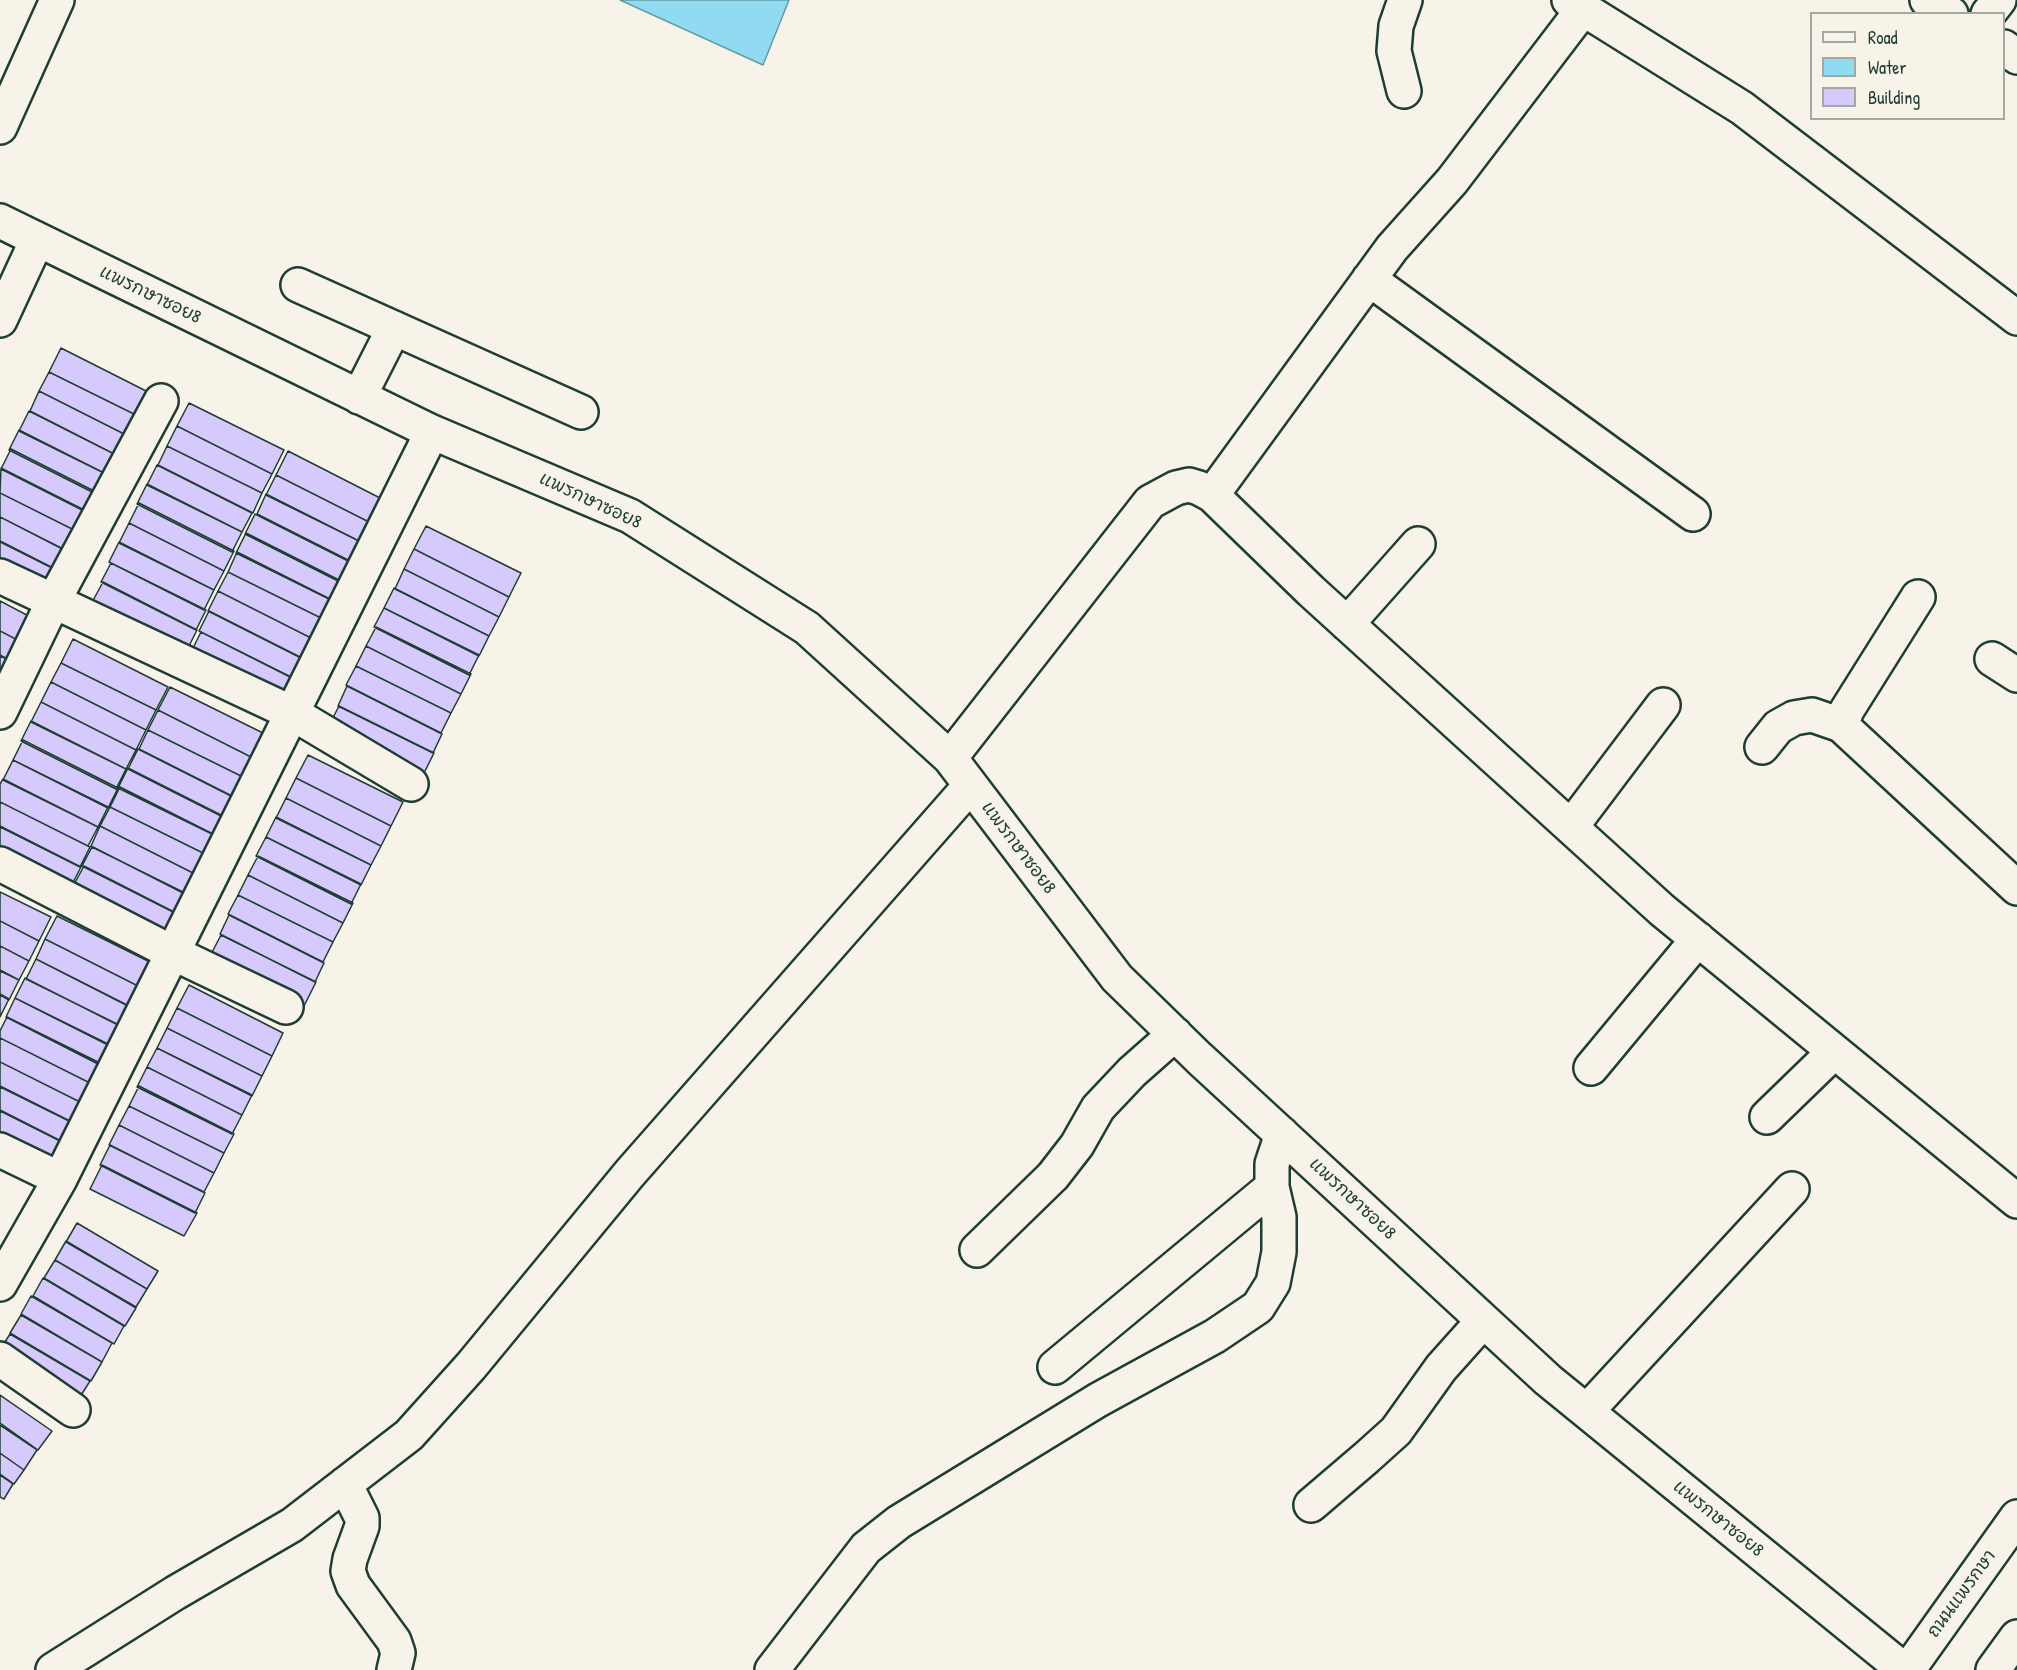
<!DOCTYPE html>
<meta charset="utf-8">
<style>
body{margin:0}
#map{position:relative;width:2017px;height:1670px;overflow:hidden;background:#f7f3e8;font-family:"Patrick Hand",sans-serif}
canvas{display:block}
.legend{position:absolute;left:1810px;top:12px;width:195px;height:108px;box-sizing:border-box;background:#f7f3e8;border:2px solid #a1aaa0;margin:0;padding:8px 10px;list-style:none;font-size:18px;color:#1f3d34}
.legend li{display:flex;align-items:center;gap:12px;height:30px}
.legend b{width:30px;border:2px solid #a1aaa0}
</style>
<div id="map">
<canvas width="2017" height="1670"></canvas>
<ul class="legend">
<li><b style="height:8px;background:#f7f3e8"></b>Road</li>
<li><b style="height:16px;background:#90dbf1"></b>Water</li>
<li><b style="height:16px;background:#d6c9fb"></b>Building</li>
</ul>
</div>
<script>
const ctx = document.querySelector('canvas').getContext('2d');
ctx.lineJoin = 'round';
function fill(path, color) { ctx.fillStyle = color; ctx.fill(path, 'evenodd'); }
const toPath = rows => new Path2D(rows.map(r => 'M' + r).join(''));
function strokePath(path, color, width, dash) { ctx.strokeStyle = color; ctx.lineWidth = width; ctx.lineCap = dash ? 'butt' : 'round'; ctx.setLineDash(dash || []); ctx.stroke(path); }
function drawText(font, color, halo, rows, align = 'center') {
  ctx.font = font + ' "Patrick Hand","Playpen Sans Thai",sans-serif'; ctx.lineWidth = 6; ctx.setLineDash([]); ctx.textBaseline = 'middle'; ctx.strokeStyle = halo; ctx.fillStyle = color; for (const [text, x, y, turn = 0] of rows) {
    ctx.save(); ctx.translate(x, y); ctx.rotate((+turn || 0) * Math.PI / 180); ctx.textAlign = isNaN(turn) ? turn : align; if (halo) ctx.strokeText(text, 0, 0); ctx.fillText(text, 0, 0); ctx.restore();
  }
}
const water = toPath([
 [620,0,789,0,763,65,620,0]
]);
fill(water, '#90dbf1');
strokePath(water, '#639ca5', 1.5);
const building = toPath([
 [61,348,156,396,144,419,49,372,61,348],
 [49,372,144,419,134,439,39,391,49,372],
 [39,391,134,439,124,459,30,411,39,391],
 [189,403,284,450,272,474,177,426,189,403],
 [29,411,124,459,114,478,19,431,29,411],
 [177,426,272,474,262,493,167,446,177,426],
 [19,430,114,478,104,498,9,450,19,430],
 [167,446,262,493,253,513,158,465,167,446],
 [11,449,106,497,96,517,1,469,11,449],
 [288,451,382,499,371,523,276,475,288,451],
 [157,465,252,513,242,532,147,485,157,465],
 [1,468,96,516,86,536,0,493,1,468],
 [276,475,371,523,361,542,266,495,276,475],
 [147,484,242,532,232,552,137,504,147,484],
 [0,493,86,536,76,556,0,517,0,493],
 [266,494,361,542,352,562,257,514,266,494],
 [139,503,234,551,224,571,129,523,139,503],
 [255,514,350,562,340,582,245,534,255,514],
 [0,517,77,556,68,576,0,542,0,517],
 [129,523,224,571,214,590,119,543,129,523],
 [426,526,521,573,509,597,414,549,426,526],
 [246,533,341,581,331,600,236,553,246,533],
 [0,541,69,576,57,600,0,571,0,541],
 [119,542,214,590,204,610,109,562,119,542],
 [414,549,509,597,499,617,404,569,414,549],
 [237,552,332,600,323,619,228,572,237,552],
 [111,563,206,610,196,630,101,582,111,563],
 [404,569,499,617,489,636,395,589,404,569],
 [228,572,323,619,313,639,218,591,228,572],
 [103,582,197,630,185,654,90,606,103,582],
 [394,588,489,636,479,656,384,608,394,588],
 [218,591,313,639,303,659,208,611,218,591],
 [0,601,40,622,29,646,0,631,0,601],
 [384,608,479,655,469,675,374,627,384,608],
 [209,611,304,659,294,679,199,631,209,611],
 [376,627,471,674,461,694,366,646,376,627],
 [0,631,29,646,19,665,0,656,0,631],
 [201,632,295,679,284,703,189,656,201,632],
 [73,639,168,687,156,710,61,663,73,639],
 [366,646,461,694,451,713,356,666,366,646],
 [0,655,19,665,0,680,0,655],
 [61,663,156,710,146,730,51,682,61,663],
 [356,666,451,713,441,733,346,685,356,666],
 [51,682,146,730,136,750,41,702,51,682],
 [347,686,442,734,433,753,338,706,347,686],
 [170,687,265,734,253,758,158,710,170,687],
 [41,702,136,750,126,769,31,722,41,702],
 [339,706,434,753,422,777,327,729,339,706],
 [158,710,253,758,243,777,148,730,158,710],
 [31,721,126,769,116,789,21,741,31,721],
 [148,730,243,777,234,797,139,749,148,730],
 [23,740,118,788,108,808,13,760,23,740],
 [138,749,233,797,223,817,128,769,138,749],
 [308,755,403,802,391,826,296,778,308,755],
 [13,760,108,807,98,827,3,780,13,760],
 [128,768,223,816,214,835,118,788,128,768],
 [296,778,391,826,381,846,286,798,296,778],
 [3,779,98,827,88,846,0,802,0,784,3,779],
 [120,787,215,835,205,854,110,807,120,787],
 [286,798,381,846,371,865,276,818,286,798],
 [0,802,90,847,80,867,0,827,0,802],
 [110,807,205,854,195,874,100,826,110,807],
 [276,817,371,865,361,885,266,837,276,817],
 [0,826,81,867,69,890,0,856,0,826],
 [100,826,195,874,185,894,91,846,100,826],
 [266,837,361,884,351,904,256,856,266,837],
 [92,847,187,894,177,914,82,866,92,847],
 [258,856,353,903,343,923,248,875,258,856],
 [84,866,178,914,166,938,71,890,84,866],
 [248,875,343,923,333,942,238,895,248,875],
 [0,892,51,917,39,941,0,921,0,892],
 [238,895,333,942,323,962,228,914,238,895],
 [229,915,324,963,315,982,220,934,229,915],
 [57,916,152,963,140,987,45,939,57,916],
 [0,921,39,941,29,961,0,946,0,921],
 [221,935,316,982,304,1006,209,958,221,935],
 [45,939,140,987,130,1007,36,959,45,939],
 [0,946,29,961,19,980,0,970,0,946],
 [36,959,131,1007,121,1026,26,979,36,959],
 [0,971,19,980,9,1000,0,995,0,971],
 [25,978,120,1026,110,1046,15,998,25,978],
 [189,985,283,1033,272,1056,177,1008,189,985],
 [0,994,9,999,0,1017,0,994],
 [15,998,110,1045,100,1065,6,1017,15,998],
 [177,1008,272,1056,262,1076,167,1028,177,1008],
 [7,1017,102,1064,92,1084,0,1038,0,1031,7,1017],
 [167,1028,262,1076,252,1096,157,1048,167,1028],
 [0,1038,92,1084,82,1103,0,1062,0,1038],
 [157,1048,252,1095,242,1115,147,1067,157,1048],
 [0,1062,82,1103,73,1123,0,1087,0,1062],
 [147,1067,242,1115,232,1134,137,1087,147,1067],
 [0,1086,74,1123,64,1143,0,1111,0,1086],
 [139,1086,234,1134,224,1153,129,1106,139,1086],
 [129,1106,224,1153,214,1173,119,1125,129,1106],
 [0,1110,65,1143,53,1167,0,1140,0,1110],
 [119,1125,214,1173,204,1192,109,1145,119,1125],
 [110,1145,205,1193,195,1213,100,1165,110,1145],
 [102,1165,197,1213,184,1236,90,1189,102,1165],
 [77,1223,158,1271,147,1289,66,1242,77,1223],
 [66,1241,147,1289,136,1307,55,1260,66,1241],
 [55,1260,136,1308,125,1326,44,1278,55,1260],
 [43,1278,124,1326,114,1344,33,1296,43,1278],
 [31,1296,112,1343,102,1362,21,1314,31,1296],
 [21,1315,102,1362,91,1381,10,1333,21,1315],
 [10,1334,90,1381,73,1408,0,1350,10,1334],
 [0,1395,52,1431,38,1450,0,1423,0,1395],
 [0,1425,37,1450,24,1470,0,1453,0,1425],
 [0,1453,24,1470,14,1484,0,1474,0,1453],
 [0,1475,13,1484,4,1499,0,1497,0,1475]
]);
fill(building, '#d6c9fb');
strokePath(building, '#1f3d34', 1.5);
const minor = toPath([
 [1569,0,1742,108,2017,318],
 [1927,0,1951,14],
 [1988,14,1999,0],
 [2004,47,2017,57],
 [1404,91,1394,51,1396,26,1405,0],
 [0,127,57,0],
 [0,221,432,432,630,516,807,628,950,758,1117,978,1199,1058,1548,1380,1904,1670],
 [1369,279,1693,514],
 [298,285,581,412],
 [0,320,37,240],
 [359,397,394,328],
 [1212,495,1392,248,1452,181,1583,9],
 [0,576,292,713,411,784],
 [1918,597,1847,710,1841,725,2017,888],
 [1347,624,1418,544],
 [1992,659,2017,675],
 [0,712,54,600,161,401],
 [1762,747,1778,727,1794,718,1812,715,1841,725],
 [950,758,1150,502,1176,488,1189,485,1199,488,1212,495,1311,591,1662,910,2017,1201],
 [1571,827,1663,705],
 [0,864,173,953,286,1007],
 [1591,1068,1698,939],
 [1767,1117,1834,1052],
 [0,1150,60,1179],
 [977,1250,1053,1176,1077,1145,1098,1108,1132,1072,1175,1034],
 [0,1284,60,1179,432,432],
 [0,1359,73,1410],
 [1055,1367,1272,1187],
 [1587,1411,1792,1189],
 [345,1484,362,1518,362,1526,350,1559,348,1571,353,1585,394,1641,398,1653,394,1670],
 [1311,1505,1366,1458,1396,1431,1441,1368,1483,1321],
 [53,1670,175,1593,292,1525,409,1435,471,1366,630,1173,970,786],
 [772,1670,866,1548,899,1522,1098,1400,1215,1336,1258,1307,1273,1283,1279,1252,1279,1217,1272,1187,1272,1164,1282,1134]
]);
const major = toPath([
 [1908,1670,2017,1517],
 [1993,1670,2017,1637]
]);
strokePath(minor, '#1f3d34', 38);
strokePath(major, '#1f3d34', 38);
strokePath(minor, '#f7f3e8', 33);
strokePath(major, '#f7f3e8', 33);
drawText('18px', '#1f3d34', '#f7f3e8', [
 ["แพรกษาซอย8",150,295,26],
 ["แพรกษาซอย8",590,501,25],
 ["แพรกษาซอย8",1018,848,53],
 ["แพรกษาซอย8",1352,1199,43],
 ["แพรกษาซอย8",1718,1519,39],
 ["ถนนแพรกษา",1962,1594,-54]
]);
</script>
